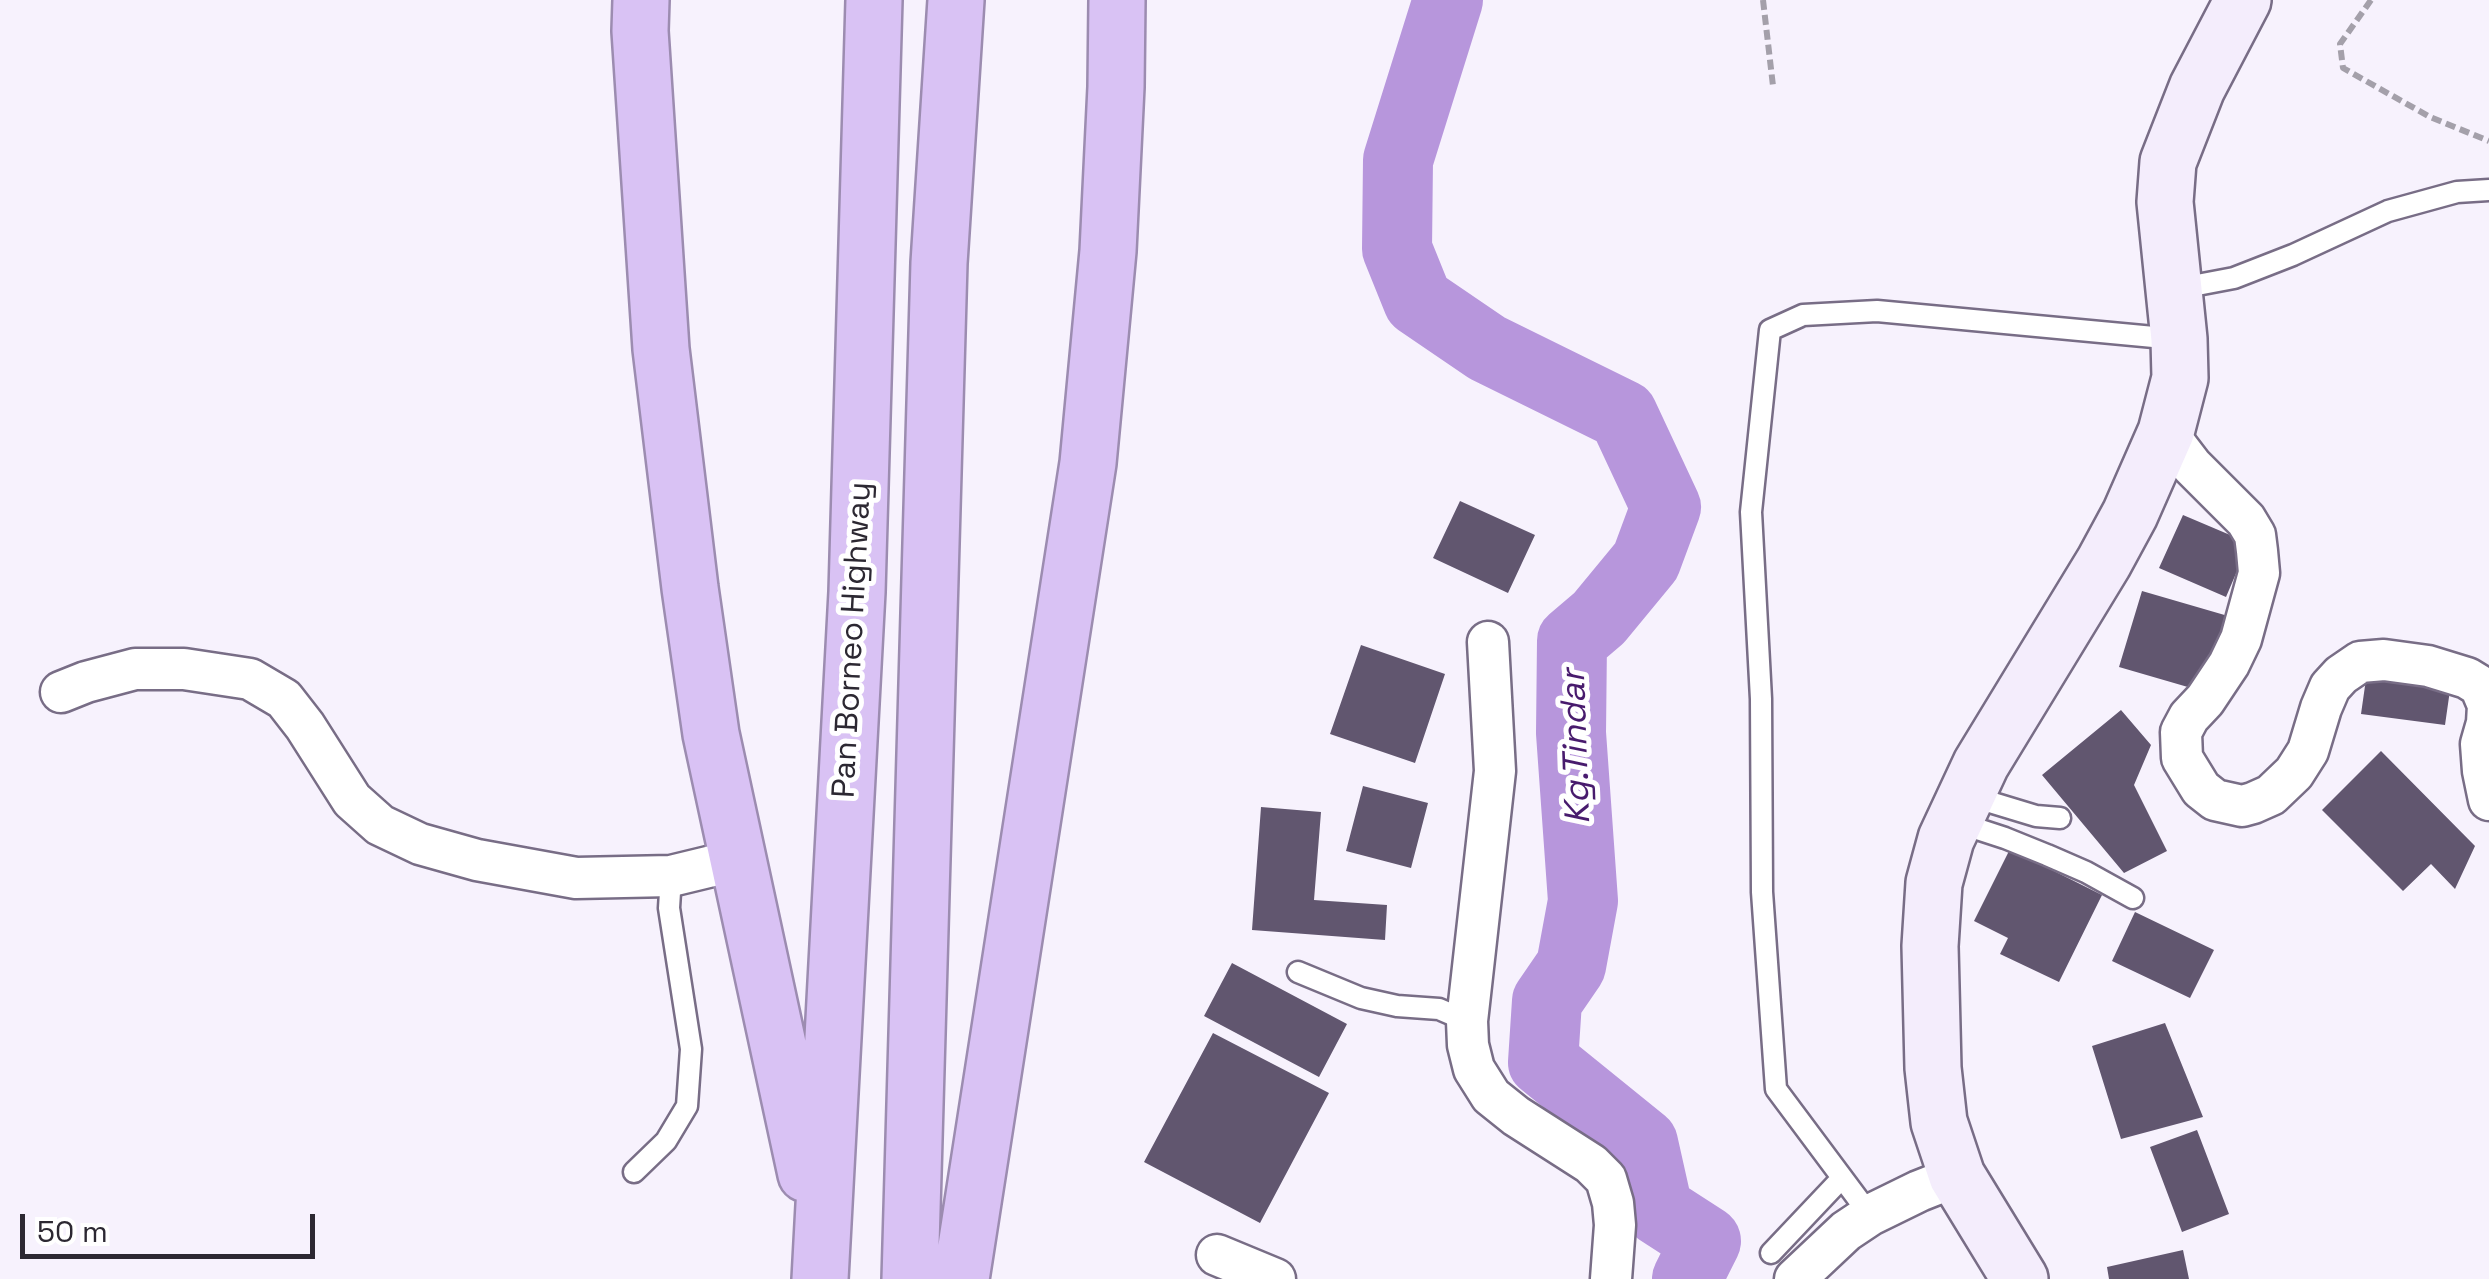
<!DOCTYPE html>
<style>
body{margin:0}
#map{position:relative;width:2489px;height:1279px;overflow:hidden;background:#f7f2fd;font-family:"Space Grotesk",sans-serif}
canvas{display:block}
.scale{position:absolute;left:20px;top:1214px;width:295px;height:45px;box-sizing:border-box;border:5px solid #2c2832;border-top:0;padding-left:12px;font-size:30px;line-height:35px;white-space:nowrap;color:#2c2832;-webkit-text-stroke:8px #fff;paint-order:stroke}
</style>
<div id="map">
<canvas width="2489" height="1279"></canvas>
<div class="scale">50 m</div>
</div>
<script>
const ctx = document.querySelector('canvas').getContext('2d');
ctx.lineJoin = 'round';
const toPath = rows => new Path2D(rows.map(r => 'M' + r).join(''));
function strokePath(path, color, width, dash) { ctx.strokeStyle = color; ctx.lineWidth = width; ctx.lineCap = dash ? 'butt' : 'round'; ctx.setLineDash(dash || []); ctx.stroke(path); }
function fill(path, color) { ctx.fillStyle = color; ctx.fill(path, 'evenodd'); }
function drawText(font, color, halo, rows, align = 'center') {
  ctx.font = font + ' "Space Grotesk",sans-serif'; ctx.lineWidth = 10; ctx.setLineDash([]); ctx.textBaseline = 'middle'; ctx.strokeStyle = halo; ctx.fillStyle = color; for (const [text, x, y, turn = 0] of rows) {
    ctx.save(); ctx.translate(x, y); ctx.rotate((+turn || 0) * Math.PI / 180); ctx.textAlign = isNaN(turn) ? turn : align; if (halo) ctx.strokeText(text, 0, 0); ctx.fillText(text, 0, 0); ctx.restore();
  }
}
strokePath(toPath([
 [1448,0,1398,160,1397,249,1418,301,1487,348,1623,415,1666,507,1646,561,1599,618,1572,641,1571,733,1583,901,1571,966,1547,1001,1543,1062,1643,1143,1658,1210,1706,1241,1687,1279]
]), '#b796dc', 70);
fill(toPath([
 [1460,501,1535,535,1508,593,1433,558],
 [2183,515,2249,543,2226,597,2159,568],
 [2142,591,2228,616,2205,692,2119,667],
 [1361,645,1445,674,1415,763,1330,734],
 [2368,665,2452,676,2445,725,2361,714],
 [2121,710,2151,745,2134,785,2167,851,2124,873,2042,775],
 [2381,751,2475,846,2455,889,2431,864,2403,891,2322,810],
 [1363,786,1428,803,1411,868,1346,851],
 [1261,807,1321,812,1314,900,1387,905,1385,940,1252,930],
 [2010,849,2102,895,2059,982,2000,954,2008,938,1974,921],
 [2135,912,2214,950,2190,998,2112,961],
 [1232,963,1347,1024,1319,1077,1204,1016],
 [2165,1023,2203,1117,2121,1139,2092,1046],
 [1213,1033,1329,1093,1260,1223,1144,1162],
 [2197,1130,2229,1214,2182,1232,2150,1147],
 [2183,1250,2189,1279,2109,1279,2107,1267]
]), '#61566f');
const lane = toPath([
 [2176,289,2234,278,2293,255,2388,211,2457,192,2489,190],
 [1970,796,2036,816,2060,818],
 [1956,822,2005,838,2047,855,2086,872,2133,898],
 [1298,972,1361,998,1397,1006,1439,1009,1467,1021],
 [634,1172,666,1141,687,1106,691,1049,669,908,671,876],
 [1870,1215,1776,1089,1762,892,1761,699,1751,512,1770,330,1803,315,1877,311,2175,339],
 [1771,1253,1841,1179]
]);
const street = toPath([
 [2166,432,2192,466,2246,520,2255,535,2257,551,2259,573,2241,639,2229,664,2205,700,2189,717,2181,732,2182,758,2201,789,2215,800,2242,806,2253,803,2271,795,2294,773,2308,751,2321,708,2330,687,2341,675,2360,662,2384,660,2428,666,2467,678,2480,686,2488,705,2487,723,2481,744,2483,771,2489,800],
 [1488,642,1495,771,1467,1021,1468,1045,1474,1069,1491,1096,1516,1116,1591,1164,1606,1179,1613,1203,1615,1225,1611,1279],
 [61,692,86,682,135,669,184,669,250,679,284,699,305,726,352,800,380,825,420,844,477,860,576,878,671,876,737,860],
 [1217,1255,1275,1279],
 [1795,1279,1846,1231,1870,1215,1919,1191,1957,1176]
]);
const secondary = toPath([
 [2020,1279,1957,1176,1939,1122,1933,1068,1930,946,1934,883,1946,839,1981,764,2104,562,2130,514,2166,432,2180,378,2179,339,2165,202,2168,162,2197,88,2243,0]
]);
const highway = toPath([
 [641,0,640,31,661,349,690,588,711,734,806,1174],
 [820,1279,857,592,874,0],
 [910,1279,939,263,956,0],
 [961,1279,1088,463,1108,251,1116,87,1117,0]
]);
strokePath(lane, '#786d86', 25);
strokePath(street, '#786d86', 45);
strokePath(secondary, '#786d86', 60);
strokePath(highway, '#9c8cb0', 60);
strokePath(toPath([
 [1763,0,1773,86],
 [2371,0,2340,44,2343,68,2430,117,2489,141]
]), '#a4a0aa', 6, [10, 5]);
strokePath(lane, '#fff', 20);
strokePath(street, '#fff', 40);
strokePath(secondary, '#f4edfc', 55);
strokePath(highway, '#d9c2f4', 55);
drawText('32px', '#2c2832', '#fff', [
 ["Pan Borneo Highway",853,640,-87]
]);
drawText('italic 35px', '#481b6d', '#fff', [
 ["Kg.Tindar",1577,747,-92]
]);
</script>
